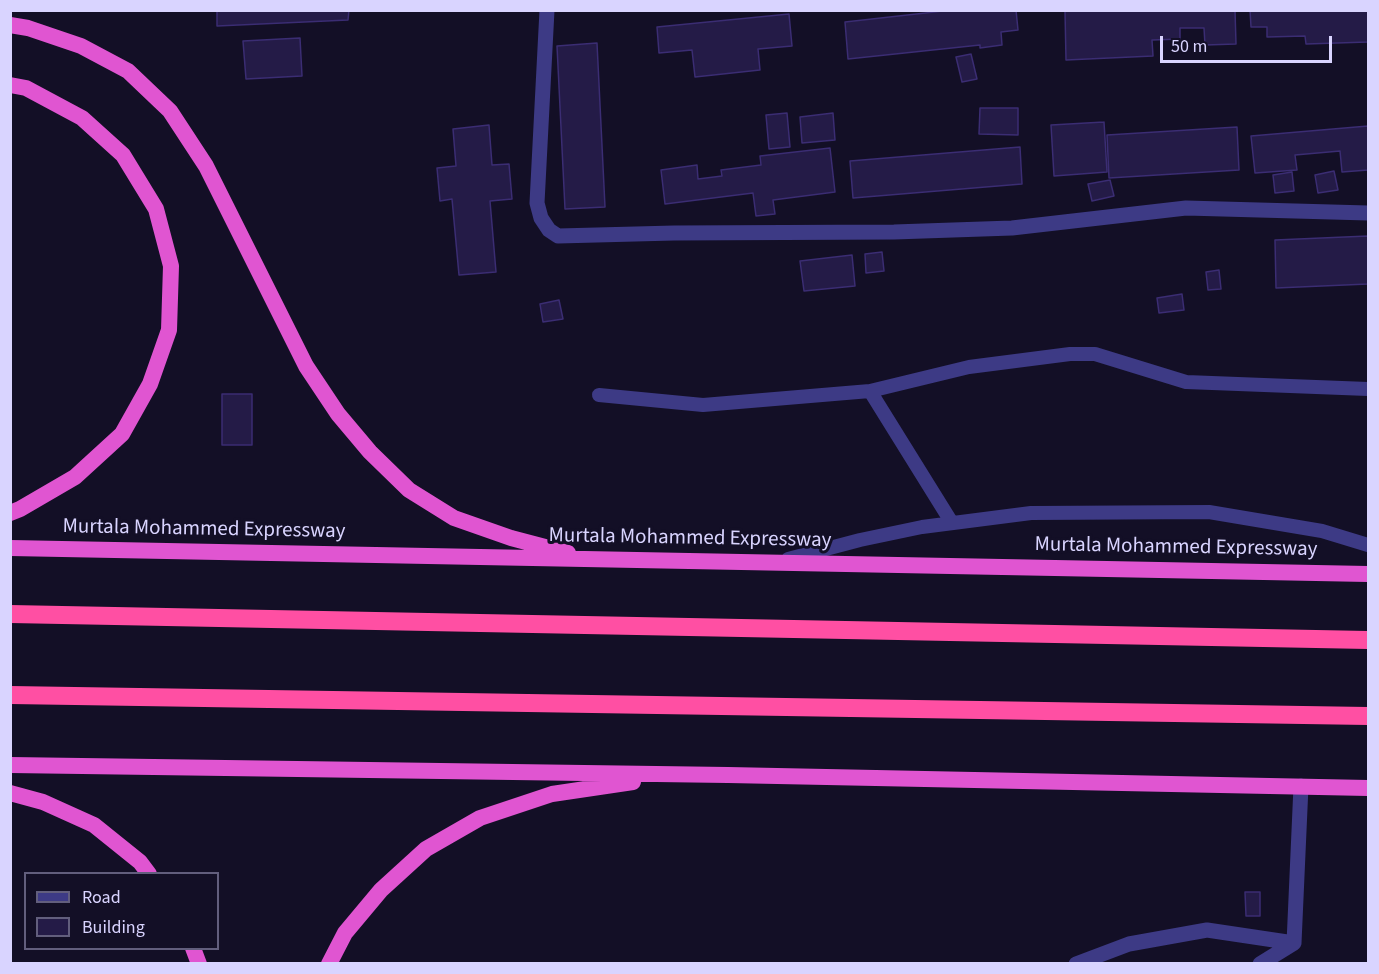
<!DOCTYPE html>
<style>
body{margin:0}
#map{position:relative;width:1379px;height:974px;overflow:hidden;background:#130f26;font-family:"Source Sans 3",sans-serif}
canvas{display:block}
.frame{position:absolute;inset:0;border:12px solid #d9d4ff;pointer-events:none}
.legend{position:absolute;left:24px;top:872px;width:195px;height:78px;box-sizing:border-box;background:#130f26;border:2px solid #625e7d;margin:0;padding:8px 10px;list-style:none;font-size:18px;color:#d9d4ff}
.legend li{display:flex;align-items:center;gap:12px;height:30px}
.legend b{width:30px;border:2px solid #625e7d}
.scale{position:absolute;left:1160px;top:36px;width:172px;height:27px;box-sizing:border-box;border:3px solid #d9d4ff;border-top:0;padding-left:8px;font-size:18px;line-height:21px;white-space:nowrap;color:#d9d4ff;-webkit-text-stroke:4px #130f26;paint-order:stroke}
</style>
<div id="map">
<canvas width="1379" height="974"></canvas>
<div class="frame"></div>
<ul class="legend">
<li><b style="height:8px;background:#3d3a85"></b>Road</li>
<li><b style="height:16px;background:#241b47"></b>Building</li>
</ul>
<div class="scale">50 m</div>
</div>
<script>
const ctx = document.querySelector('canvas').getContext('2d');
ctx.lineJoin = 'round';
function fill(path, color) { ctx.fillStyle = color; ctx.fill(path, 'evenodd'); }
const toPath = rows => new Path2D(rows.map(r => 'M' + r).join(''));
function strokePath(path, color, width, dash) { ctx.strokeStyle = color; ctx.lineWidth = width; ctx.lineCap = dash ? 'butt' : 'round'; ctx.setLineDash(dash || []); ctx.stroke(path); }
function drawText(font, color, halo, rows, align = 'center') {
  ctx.font = font + ' "Source Sans 3",sans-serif'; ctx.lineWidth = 6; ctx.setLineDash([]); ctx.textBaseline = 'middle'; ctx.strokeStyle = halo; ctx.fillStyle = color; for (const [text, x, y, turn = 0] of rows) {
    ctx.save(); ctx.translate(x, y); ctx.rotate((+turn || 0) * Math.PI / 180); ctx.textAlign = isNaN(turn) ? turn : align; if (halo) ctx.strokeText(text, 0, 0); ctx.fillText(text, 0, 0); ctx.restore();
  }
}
const building = toPath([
 [217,10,349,10,348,20,217,26,217,10],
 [952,10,1016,10,1018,30,1001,32,1002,45,980,48,980,45,848,59,845,22,952,10],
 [1235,10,1236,44,1205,45,1204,28,1180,28,1180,39,1152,40,1153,56,1066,60,1065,11,1235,10],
 [1250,10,1368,10,1368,42,1306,44,1305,36,1267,37,1267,27,1251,27,1250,10],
 [789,14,792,46,758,49,760,70,695,77,692,50,659,53,657,27,789,14],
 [300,38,302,76,246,79,243,41,300,38],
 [597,43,605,207,565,209,557,46,597,43],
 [971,54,977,79,962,82,956,57,971,54],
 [980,108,1018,108,1018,135,979,134,980,108],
 [787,113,790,147,769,149,766,115,787,113],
 [833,113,835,140,802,143,800,117,833,113],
 [1104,122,1107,172,1054,176,1051,125,1104,122],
 [489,125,492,165,509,164,512,199,490,201,496,272,459,275,452,199,440,201,437,168,456,166,453,129,489,125],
 [1368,126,1368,170,1342,172,1340,151,1295,155,1297,170,1255,173,1251,136,1368,126],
 [1237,127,1239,170,1109,178,1107,135,1237,127],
 [1020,147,1022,184,853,198,850,161,1020,147],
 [830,148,835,192,773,200,775,214,756,216,753,193,665,204,661,170,697,165,698,179,722,176,721,170,761,165,760,156,830,148],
 [1334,171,1338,190,1318,193,1315,175,1334,171],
 [1292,172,1294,191,1275,193,1273,175,1292,172],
 [1110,180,1114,196,1092,201,1088,184,1110,180],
 [1368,236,1368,284,1276,288,1275,240,1368,236],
 [882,252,884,271,866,273,865,254,882,252],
 [852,255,855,286,804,291,800,261,852,255],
 [1219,270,1221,289,1208,290,1206,272,1219,270],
 [1182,294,1184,310,1159,313,1157,298,1182,294],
 [559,300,563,319,543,322,540,304,559,300],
 [222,394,252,394,252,445,222,445,222,394],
 [1245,892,1260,892,1260,916,1246,916,1245,892]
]);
fill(building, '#241b47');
strokePath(building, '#3b2d73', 1.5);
strokePath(toPath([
 [870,391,952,523],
 [599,395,703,405,870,391,969,367,1070,354,1095,354,1186,382,1368,389],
 [788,559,860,540,922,527,1031,513,1209,512,1322,531,1368,545]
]), '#3d3a85', 14);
strokePath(toPath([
 [547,10,537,203,541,218,549,230,558,236,674,233,894,232,1012,228,1186,208,1368,213],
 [1294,943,1301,786],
 [1076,964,1129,944,1207,930,1294,943],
 [1260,964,1294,943]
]), '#3d3a85', 15);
strokePath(toPath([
 [10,25,28,28,81,46,128,71,170,111,206,166,306,366,338,414,370,452,409,490,454,518,511,538,568,553],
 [10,85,26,88,82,118,123,155,156,209,171,266,169,330,150,384,122,434,75,477,20,509,10,513],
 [10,548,1368,574],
 [10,765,728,775,1368,788],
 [10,793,43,802,94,825,140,862,149,874],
 [193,948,199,964],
 [329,964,345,933,381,890,426,849,480,818,552,794,633,782]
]), '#e055d1', 16);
strokePath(toPath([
 [10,614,1368,640],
 [10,695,1368,716]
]), '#ff4fa3', 18);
drawText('21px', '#d9d4ff', '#130f26', [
 ["Murtala Mohammed Expressway",204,530,1],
 ["Murtala Mohammed Expressway",690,539,1],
 ["Murtala Mohammed Expressway",1176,548,1]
]);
</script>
